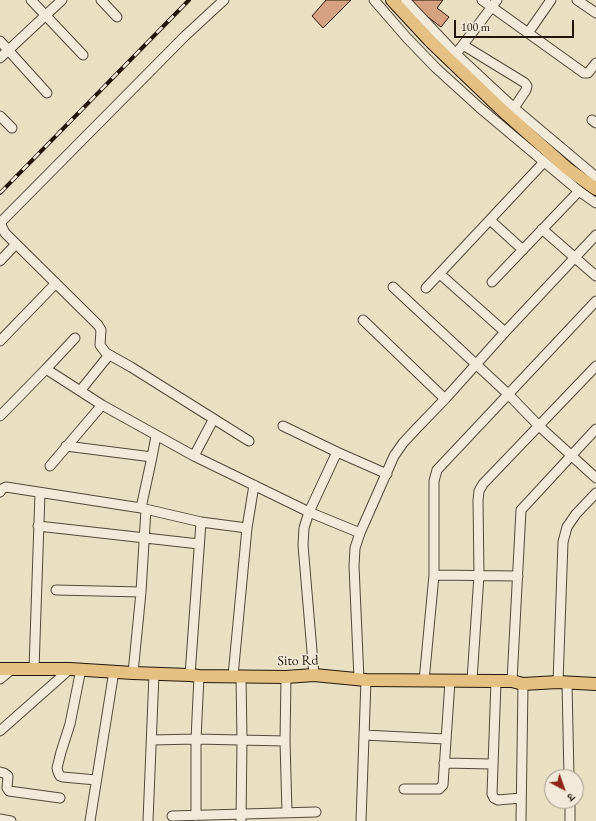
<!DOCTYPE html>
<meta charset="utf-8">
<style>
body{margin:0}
#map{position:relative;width:596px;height:821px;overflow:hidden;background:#e9dfc3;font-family:"EB Garamond","Noto Serif Devanagari",serif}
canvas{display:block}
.north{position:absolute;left:544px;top:769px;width:40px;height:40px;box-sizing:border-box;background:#f1ead8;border:1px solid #9f9585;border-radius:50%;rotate:139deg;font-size:11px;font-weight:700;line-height:16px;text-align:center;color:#231609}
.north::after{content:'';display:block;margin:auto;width:14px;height:18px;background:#8f2418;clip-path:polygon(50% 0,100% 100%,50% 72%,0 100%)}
.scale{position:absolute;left:454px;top:20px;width:120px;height:18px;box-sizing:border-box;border:2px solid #231609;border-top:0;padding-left:5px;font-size:12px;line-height:14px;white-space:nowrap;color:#231609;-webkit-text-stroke:3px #f1ead8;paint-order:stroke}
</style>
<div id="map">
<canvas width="596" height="821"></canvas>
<div class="north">उ</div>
<div class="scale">100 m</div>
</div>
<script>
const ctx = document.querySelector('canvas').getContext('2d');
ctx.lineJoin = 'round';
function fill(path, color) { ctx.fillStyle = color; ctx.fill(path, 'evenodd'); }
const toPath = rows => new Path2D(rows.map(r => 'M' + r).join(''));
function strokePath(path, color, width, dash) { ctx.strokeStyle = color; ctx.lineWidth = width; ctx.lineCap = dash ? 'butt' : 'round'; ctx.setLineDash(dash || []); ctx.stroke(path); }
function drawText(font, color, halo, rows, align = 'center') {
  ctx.font = font + ' "EB Garamond",serif'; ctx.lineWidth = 3; ctx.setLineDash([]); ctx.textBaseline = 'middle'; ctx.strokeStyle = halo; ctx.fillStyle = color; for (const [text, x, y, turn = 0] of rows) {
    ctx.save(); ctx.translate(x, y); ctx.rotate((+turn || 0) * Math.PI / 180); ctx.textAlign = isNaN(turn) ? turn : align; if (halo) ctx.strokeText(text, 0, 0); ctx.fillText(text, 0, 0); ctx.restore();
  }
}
const building = toPath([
 [326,0,351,0,323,28,312,16,326,0],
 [410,0,443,0,437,8,449,17,441,27,408,2,410,0]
]);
fill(building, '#d5a180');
strokePath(building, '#231609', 1);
const minor = toPath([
 [31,0,83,55],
 [101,0,117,17],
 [224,0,185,36,2,221,1,225,5,233,98,325,101,330,100,345,106,353,131,367,249,441],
 [374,0,407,38,436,68,480,108,579,191,596,203],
 [405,0,456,54,514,108,596,177],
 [482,0,584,73,588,73,596,63],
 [577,0,596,13],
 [528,33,551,0],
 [0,41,47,93],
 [463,45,525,83,527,86,526,90,514,108],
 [459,50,497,0],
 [0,58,62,0],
 [0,116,12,128],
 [592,120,596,123],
 [490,220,523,250],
 [542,229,596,276],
 [0,261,16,244],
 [440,274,505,332],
 [492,282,579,191],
 [393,287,508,394,539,426,596,478],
 [426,288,544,162],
 [363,320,445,399],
 [0,341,56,283],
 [46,369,75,338],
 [80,391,109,355],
 [0,416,46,369,102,405,194,456,309,512,360,533],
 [283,426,337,452],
 [66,446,152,457,156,436],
 [194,456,213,420],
 [50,466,102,405],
 [0,492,2,489,6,487,141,508,201,522,247,528],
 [141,508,152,457],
 [38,526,199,544],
 [434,575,518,576],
 [56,590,141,592],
 [34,669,40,493],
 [81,669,70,724,61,752,57,768,58,772,60,776,63,777,96,780],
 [133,673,141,592,146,509],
 [190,675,201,522],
 [314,675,303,545,304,528,309,512,337,452,387,474],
 [233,676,247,528,254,485],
 [241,676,242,740,241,821],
 [286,677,285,741,287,813],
 [0,679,12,669],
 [359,679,354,566,355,548,360,533,394,456,403,443,417,428,445,399,505,332,596,235],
 [472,680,479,575,478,500,479,491,483,484,596,366],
 [424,681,434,575,434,481,437,470,596,301],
 [496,681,492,794,494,798,498,800,521,798],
 [512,681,521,510,596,429],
 [558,682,563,542,567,527,576,514,596,493],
 [567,683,569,777],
 [0,731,70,669],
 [364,735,445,739],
 [152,740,196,739,285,741],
 [444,763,492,764],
 [0,772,4,773,8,776,7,788,9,791,60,798],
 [404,789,439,789,443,785,450,681],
 [570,801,570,821],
 [172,816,316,812],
 [196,816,196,739,199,676],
 [0,819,11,821],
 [90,821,114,671],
 [148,821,154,674],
 [361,821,366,680],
 [521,821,523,684]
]);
const major = toPath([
 [392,0,431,42,503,111,568,169,596,189],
 [0,669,70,669,133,673,190,675,199,676,286,677,314,675,366,680,496,681,512,681,523,684,558,682,596,684]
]);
strokePath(minor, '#544838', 11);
strokePath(major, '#231609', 14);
strokePath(minor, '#f1ead8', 9);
strokePath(major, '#e4c082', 12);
const rail = toPath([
 [0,193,189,0]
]);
strokePath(rail, '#231609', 4);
strokePath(rail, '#f1ead8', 2.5, [8]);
drawText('14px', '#231609', '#f1ead8', [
 ["Sito Rd",298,661,-1]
]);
</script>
